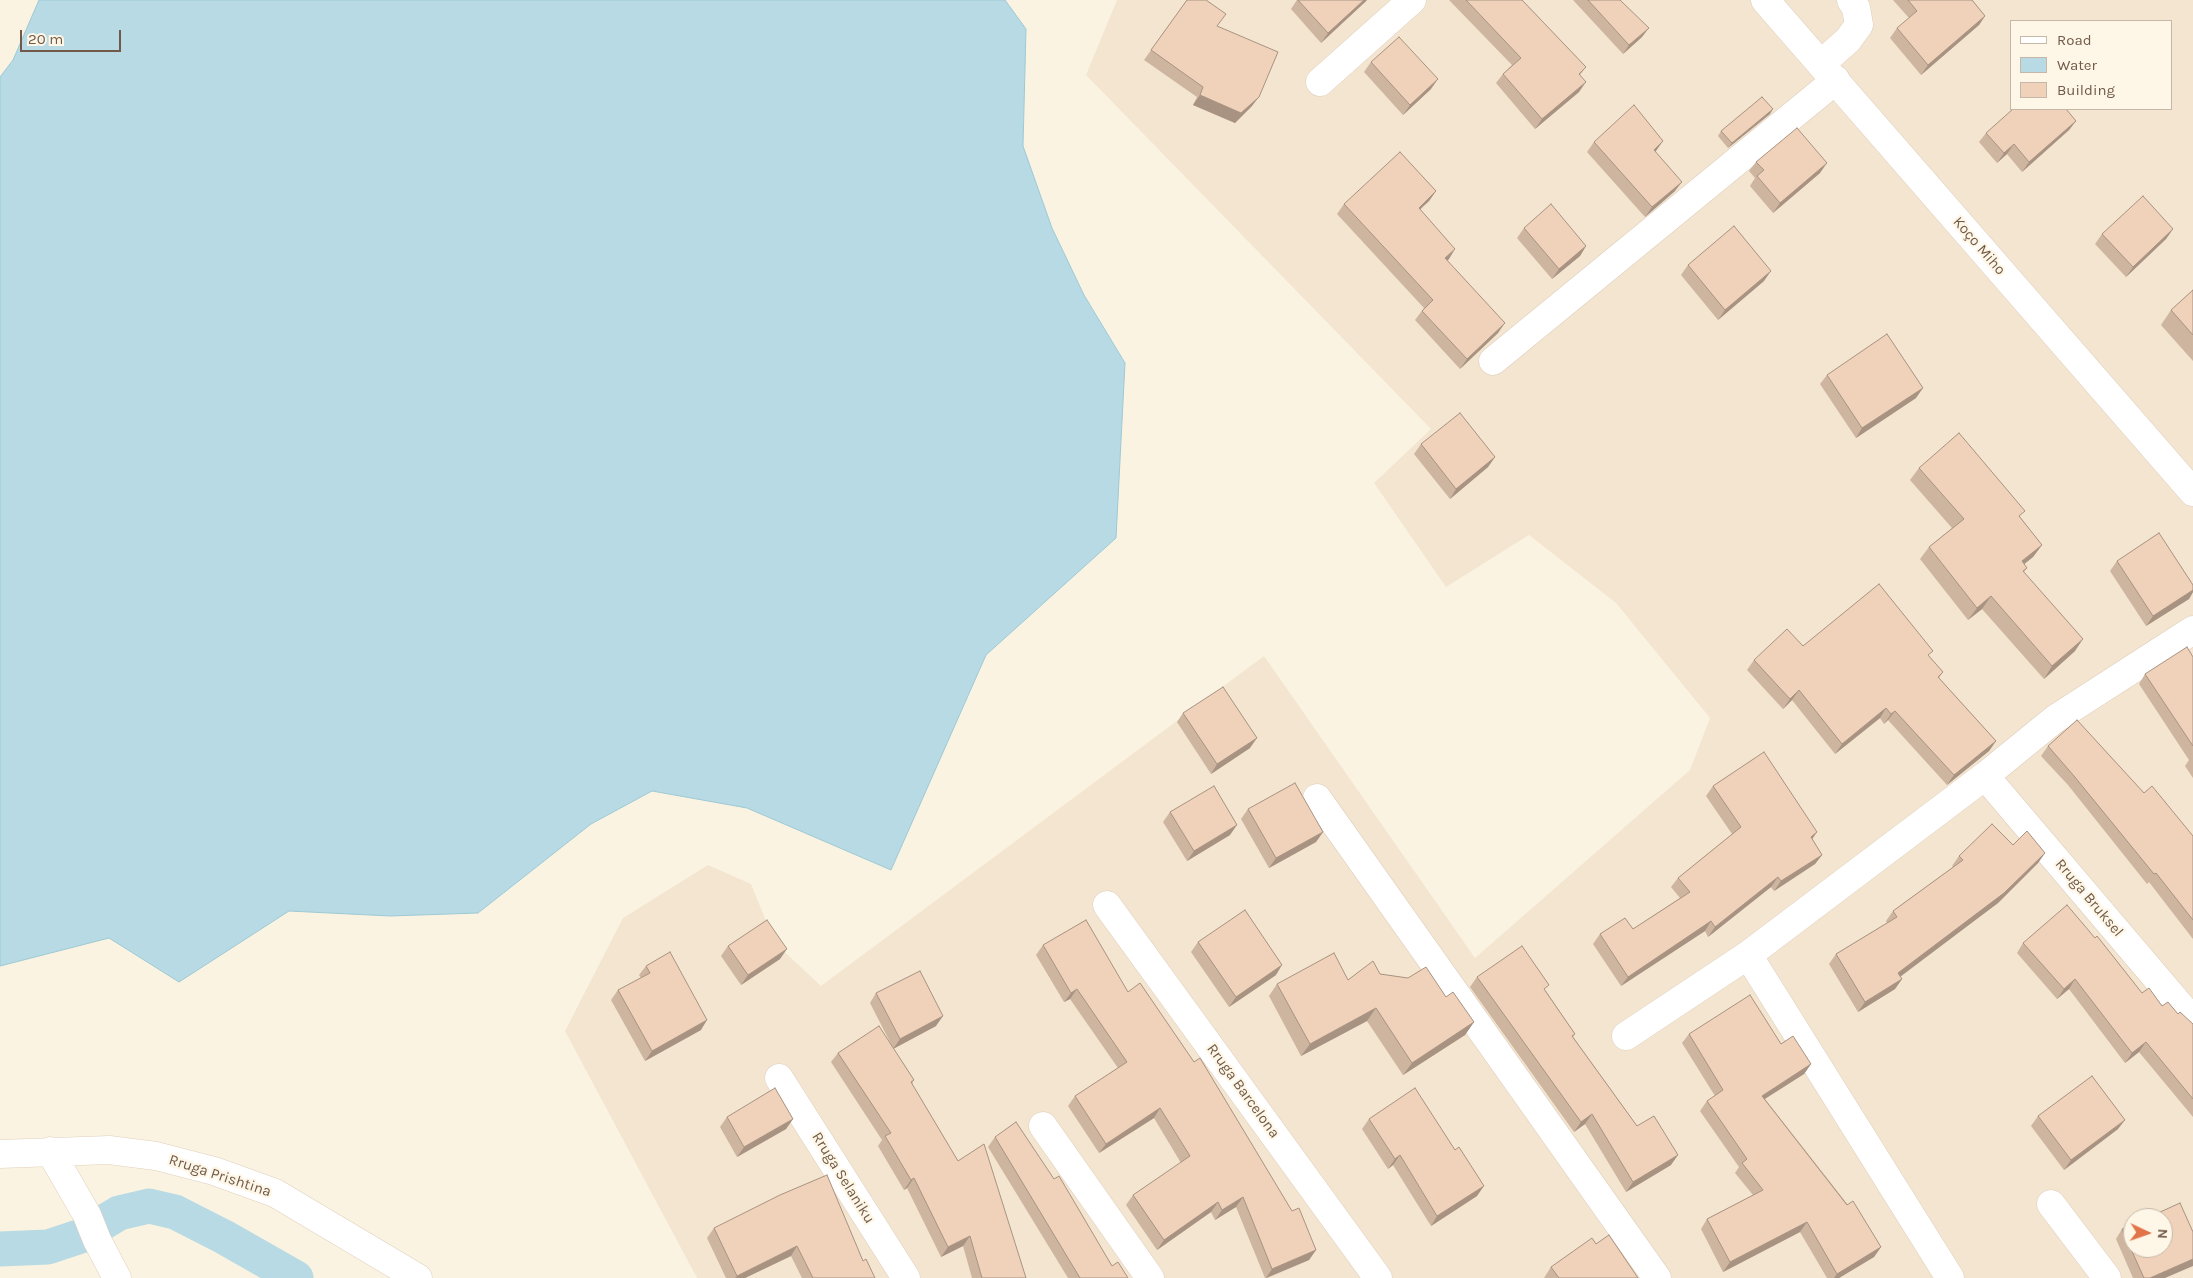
<!DOCTYPE html>
<meta charset="utf-8">
<style>
body{margin:0}
#map{position:relative;width:2193px;height:1278px;overflow:hidden;background:#fbf3e1;font-family:Karla,sans-serif}
canvas{display:block}
.legend{position:absolute;left:2010px;top:20px;width:162px;height:90px;box-sizing:border-box;background:#fef7e7;border:1px solid #c6b8a8;margin:0;padding:6px 9px;list-style:none;font-size:15px;color:#715a49}
.legend li{display:flex;align-items:center;gap:10px;height:25px}
.legend b{width:25px;border:1px solid #c6b8a8}
.north{position:absolute;left:2123px;top:1208px;width:50px;height:50px;box-sizing:border-box;background:#fef7e7;border:1px solid #c6b8a8;border-radius:50%;rotate:93deg;font-size:14px;font-weight:700;line-height:20px;text-align:center;color:#715a49}
.north::after{content:'';display:block;margin:auto;width:18px;height:22px;background:#e27449;clip-path:polygon(50% 0,100% 100%,50% 72%,0 100%)}
.scale{position:absolute;left:20px;top:30px;width:101px;height:22px;box-sizing:border-box;border:2px solid #715a49;border-top:0;padding-left:6px;font-size:15px;line-height:18px;white-space:nowrap;color:#715a49;-webkit-text-stroke:4px #fef7e7;paint-order:stroke}
</style>
<div id="map">
<canvas width="2193" height="1278"></canvas>
<ul class="legend">
<li><b style="height:6px;background:#fff"></b>Road</li>
<li><b style="height:14px;background:#b7dae4"></b>Water</li>
<li><b style="height:14px;background:#f0d2ba"></b>Building</li>
</ul>
<div class="north">N</div>
<div class="scale">20 m</div>
</div>
<script>
const ctx = document.querySelector('canvas').getContext('2d');
ctx.lineJoin = 'round';
function fill(path, color) { ctx.fillStyle = color; ctx.fill(path, 'evenodd'); }
const toPath = rows => new Path2D(rows.map(r => 'M' + r).join(''));
function strokePath(path, color, width, dash) { ctx.strokeStyle = color; ctx.lineWidth = width; ctx.lineCap = dash ? 'butt' : 'round'; ctx.setLineDash(dash || []); ctx.stroke(path); }
function drawText(font, color, halo, rows, align = 'center') {
  ctx.font = font + ' Karla,sans-serif'; ctx.lineWidth = 4.5; ctx.setLineDash([]); ctx.textBaseline = 'middle'; ctx.strokeStyle = halo; ctx.fillStyle = color; for (const [text, x, y, turn = 0] of rows) {
    ctx.save(); ctx.translate(x, y); ctx.rotate((+turn || 0) * Math.PI / 180); ctx.textAlign = isNaN(turn) ? turn : align; if (halo) ctx.strokeText(text, 0, 0); ctx.fillText(text, 0, 0); ctx.restore();
  }
}
fill(toPath([
 [1117,0,2193,0,2193,1278,697,1278,565,1031,623,918,708,865,751,884,775,943,821,986,1264,656,1475,958,1690,770,1710,718,1616,603,1529,535,1446,587,1374,483,1431,429,1086,75],
 [2012,21,2172,21,2172,109,2012,109],
 [2133,1218,2163,1218,2163,1248,2133,1248]
]), '#f3e5d0');
const water = toPath([
 [39,0,1005,0,1026,29,1023,146,1052,228,1084,295,1125,363,1116,538,986,655,891,870,747,808,652,791,591,824,478,913,390,916,289,911,179,982,109,938,0,966,0,77,13,60,39,0]
]);
fill(water, '#b7dae4');
strokePath(water, '#9dc9d5', 1);
strokePath(toPath([
 [0,1249,48,1247,81,1236,119,1213,149,1206,175,1212,224,1237,296,1278]
]), '#b7dae4', 35);
const minor = toPath([
 [1822,63,1848,40,1859,25,1856,8,1851,0],
 [1320,82,1412,0],
 [1493,361,1836,80],
 [1985,776,2193,1021],
 [1317,798,1657,1278],
 [1107,905,1378,1278],
 [1748,955,1950,1278],
 [1626,1036,1748,955,1985,776,2055,719,2193,630],
 [779,1078,906,1278],
 [1043,1126,1150,1278],
 [50,1151,87,1215,97,1240,117,1278],
 [0,1154,109,1150,156,1156,214,1171,275,1193,418,1278],
 [2051,1204,2107,1278]
]);
const tertiary = toPath([
 [1765,0,2193,492]
]);
strokePath(minor, '#dfcfbd', 29);
strokePath(tertiary, '#dfcfbd', 29);
strokePath(minor, '#fff', 28);
strokePath(tertiary, '#fff', 28);
fill(toPath([
 [1187,0,1217,26,1252,106,1235,123,1193,105,1197,97,1144,60],
 [1297,0,1367,0,1364,3,1321,43,1291,9],
 [1449,0,1522,0,1586,67,1580,75,1579,92,1535,129,1496,83,1503,74,1512,65],
 [1573,0,1620,0,1642,37,1623,54],
 [1893,0,1972,0,1985,16,1979,25,1921,75,1890,38,1897,28,1909,18],
 [1371,62,1431,89,1403,115,1364,72],
 [1770,114,1728,148,1718,136,1721,131],
 [2076,121,2069,130,2022,172,2007,154,1997,163,1979,142,1986,133],
 [1594,142,1655,152,1675,191,1645,217,1587,152],
 [1756,162,1820,173,1773,213,1750,186,1755,178,1749,171],
 [1436,191,1429,201,1420,209,1449,259,1447,260,1498,333,1460,369,1415,320,1424,308,1337,214,1344,204],
 [1524,228,1586,246,1580,256,1552,279,1517,238],
 [2173,229,2166,239,2126,277,2095,244,2102,234],
 [1688,265,1764,281,1718,320,1681,275],
 [2193,290,2193,361,2161,325,2171,310],
 [1827,375,1916,398,1856,438,1820,384],
 [1421,444,1495,457,1488,467,1450,499,1414,454],
 [1919,468,2020,517,2042,545,2033,557,2024,564,2027,568,2024,572,2075,651,2044,679,1982,609,1968,620,1920,559,1929,547,1952,528,1910,480],
 [2117,561,2193,590,2193,592,2189,599,2146,626,2110,571],
 [1803,646,1929,656,1943,672,1939,678,1996,741,1989,751,1947,785,1888,720,1884,724,1880,718,1835,754,1792,700,1783,709,1747,670,1754,660],
 [2193,657,2193,778,2185,766,2189,760,2139,684,2145,674],
 [1183,713,1250,748,1211,774,1177,722],
 [2048,746,2144,793,2193,836,2193,939,2149,882,2147,884,2068,785,2041,756],
 [1713,786,1817,832,1812,839,1822,855,1815,864,1774,891,1771,887,1708,937,1705,931,1621,986,1593,944,1600,934,1633,929,1680,898,1671,887,1678,878,1732,834,1706,796],
 [1248,809,1323,832,1316,842,1269,868,1241,819],
 [1170,812,1230,835,1187,861,1163,822],
 [2013,845,2045,853,2038,863,1998,903,1900,976,1902,979,1895,989,1858,1012,1829,964,1836,954,1887,923,1886,921,1893,911,1953,867,1952,866,1959,856],
 [1198,942,1276,975,1229,1007,1191,952],
 [2023,943,2142,993,2193,1024,2193,1117,2139,1052,2125,1063,2069,989,2057,999,2017,953],
 [1043,945,1128,992,1316,1250,1309,1260,1267,1278,1265,1278,1236,1207,1215,1220,1211,1212,1157,1250,1126,1205,1133,1195,1181,1163,1154,1118,1099,1153,1068,1106,1075,1096,1118,1068,1070,999,1064,1002,1036,955],
 [728,946,780,959,741,985,721,956],
 [646,966,701,1030,645,1061,611,1000,618,990,641,978,639,975],
 [1380,974,1446,997,1474,1022,1465,1035,1403,1075,1367,1021,1301,1056,1269,996,1277,984,1348,980],
 [1477,977,1546,991,1575,1034,1573,1037,1637,1126,1671,1165,1626,1192,1585,1124,1574,1132,1470,987],
 [876,993,936,1026,893,1049,914,1080,912,1084,1026,1278,972,1278,963,1246,941,1257,907,1188,904,1190,878,1146,882,1140,831,1062,838,1053,892,1046,870,1003],
 [1689,1034,1781,1044,1811,1064,1804,1074,1765,1099,1881,1247,1874,1257,1839,1278,1827,1278,1800,1232,1723,1272,1701,1229,1707,1219,1753,1195,1735,1173,1739,1167,1700,1111,1707,1101,1715,1096,1682,1043],
 [2038,1116,2118,1129,2064,1170,2031,1126],
 [727,1117,793,1119,786,1129,737,1157,720,1127],
 [1369,1119,1455,1150,1477,1196,1431,1226,1393,1165,1388,1169,1362,1129],
 [995,1137,1054,1179,1112,1266,1128,1278,1068,1278,988,1147],
 [714,1228,863,1261,875,1278,802,1278,791,1256,745,1278,726,1278,707,1238],
 [2122,1229,2165,1278,2133,1278,2116,1239],
 [1596,1244,1638,1278,1544,1278,1551,1267]
]), '#ceb5a0');
fill(toPath([
 [1364,0,1367,0,1364,3,1321,43,1328,33],
 [1985,16,1979,25,1921,75,1928,65],
 [1649,28,1642,37,1623,54,1629,45],
 [1438,79,1431,89,1403,115,1410,105],
 [1586,82,1579,92,1535,129,1542,119],
 [1200,95,1259,97,1252,106,1235,123,1193,105],
 [1773,109,1770,114,1728,148,1732,143],
 [2076,121,2069,130,2022,172,2029,162],
 [1663,141,1656,151,1647,159,1654,150],
 [2014,144,2007,154,1997,163,2004,153],
 [1827,163,1820,173,1773,213,1780,203],
 [1682,182,1675,191,1645,217,1652,207],
 [1436,191,1429,201,1412,217,1419,208],
 [2173,229,2166,239,2126,277,2133,267],
 [1586,246,1580,256,1552,279,1559,269],
 [1455,249,1449,259,1438,268,1445,258],
 [1771,271,1764,281,1718,320,1725,310],
 [1505,323,1498,333,1460,369,1467,359],
 [1923,388,1916,398,1856,438,1862,428],
 [1495,457,1488,467,1450,499,1456,489],
 [2042,545,2033,557,2013,573,2022,561],
 [2193,590,2193,592,2189,599,2146,626,2153,616],
 [1991,596,1982,609,1968,620,1977,608],
 [2083,639,2075,651,2044,679,2052,666],
 [1799,690,1792,700,1783,709,1790,699],
 [1886,708,1880,718,1835,754,1842,744],
 [1895,711,1888,720,1884,724,1891,714],
 [1257,738,1250,748,1211,774,1217,764],
 [1996,741,1989,751,1947,785,1954,775],
 [1237,825,1230,835,1187,861,1194,851],
 [1323,832,1316,842,1269,868,1276,858],
 [1817,832,1810,842,1811,837],
 [2045,853,2038,863,1998,903,1892,983,1898,973],
 [1822,855,1815,864,1774,891,1781,881],
 [1778,877,1771,887,1708,937,1715,927],
 [1711,921,1705,931,1621,986,1628,977],
 [787,949,780,959,741,985,748,975],
 [1282,965,1276,975,1229,1007,1236,997],
 [1902,979,1895,989,1858,1012,1865,1002],
 [2075,979,2069,989,2057,999,2064,989],
 [1077,989,1070,999,1064,1002,1071,993],
 [1376,1008,1367,1021,1301,1056,1310,1044],
 [943,1016,936,1026,893,1049,900,1039],
 [707,1020,701,1030,645,1061,652,1051],
 [1474,1022,1465,1035,1403,1075,1412,1063],
 [2146,1042,2139,1052,2125,1063,2132,1053],
 [1811,1064,1804,1074,1755,1105,1762,1096],
 [1160,1108,1154,1118,1099,1153,1106,1144],
 [1592,1114,1585,1124,1574,1132,1581,1122],
 [793,1119,786,1129,737,1157,744,1147],
 [2125,1120,2118,1129,2064,1170,2071,1160],
 [1400,1155,1393,1165,1388,1169,1395,1159],
 [1678,1155,1671,1165,1626,1192,1633,1182],
 [914,1178,907,1188,904,1190,911,1180],
 [1484,1186,1477,1196,1431,1226,1437,1216],
 [1243,1197,1236,1207,1215,1220,1222,1210],
 [1218,1202,1211,1212,1157,1250,1164,1240],
 [1807,1222,1800,1232,1723,1272,1730,1262],
 [970,1236,963,1246,941,1257,948,1247],
 [797,1246,791,1256,745,1278,735,1278,737,1276],
 [1881,1247,1874,1257,1839,1278,1834,1278,1837,1274],
 [1316,1250,1309,1260,1266,1278,1272,1269],
 [2193,1259,2193,1266,2165,1278,2150,1278]
]), '#a89382');
const building = toPath([
 [1187,0,1206,0,1226,14,1217,26,1278,52,1259,97,1241,113,1200,95,1203,87,1151,50,1187,0],
 [1298,0,1364,0,1328,33,1298,0],
 [1466,0,1522,0,1586,67,1579,74,1586,82,1542,119,1503,74,1521,58,1466,0],
 [1588,0,1620,0,1649,28,1629,45,1588,0],
 [1908,0,1972,0,1985,16,1928,65,1897,28,1917,11,1908,0],
 [1399,37,1438,79,1410,105,1371,62,1399,37],
 [1762,97,1773,109,1732,143,1721,131,1762,97],
 [1634,105,1663,141,1654,150,1682,182,1652,207,1594,142,1634,105],
 [2013,109,2066,109,2076,121,2029,162,2014,144,2004,153,1986,133,2013,109],
 [1797,128,1827,163,1780,203,1757,176,1764,170,1756,162,1797,128],
 [1400,152,1436,191,1419,208,1455,249,1445,258,1505,323,1467,359,1422,311,1433,300,1344,204,1400,152],
 [2143,196,2173,229,2133,267,2102,234,2143,196],
 [1551,204,1586,246,1559,269,1524,228,1551,204],
 [1734,226,1771,271,1725,310,1688,265,1734,226],
 [2193,290,2193,335,2171,310,2193,290],
 [1887,334,1923,388,1862,428,1827,375,1887,334],
 [1460,413,1495,457,1456,489,1421,444,1460,413],
 [1959,433,2025,511,2019,516,2042,545,2022,561,2027,568,2023,571,2083,639,2052,666,1991,596,1977,608,1929,547,1964,519,1919,468,1959,433],
 [2159,533,2193,585,2193,590,2153,616,2117,561,2159,533],
 [1879,584,1933,651,1928,655,1943,672,1938,677,1996,741,1954,775,1895,711,1891,714,1886,708,1842,744,1799,690,1790,699,1754,660,1787,629,1803,646,1879,584],
 [2187,647,2193,657,2193,746,2145,674,2187,647],
 [1223,687,1257,738,1217,764,1183,713,1223,687],
 [2077,720,2144,793,2152,786,2193,836,2193,920,2156,873,2154,874,2074,776,2048,746,2077,720],
 [1764,752,1817,832,1811,837,1822,855,1781,881,1778,877,1715,927,1711,921,1628,977,1600,934,1625,918,1633,929,1690,892,1678,878,1741,827,1713,786,1764,752],
 [1295,783,1323,832,1276,858,1248,809,1295,783],
 [1214,786,1237,825,1194,851,1170,812,1214,786],
 [1992,824,2013,845,2027,831,2045,853,2004,893,1898,973,1902,979,1865,1002,1836,954,1897,917,1893,911,1963,860,1959,856,1992,824],
 [2067,905,2095,938,2097,936,2142,993,2149,988,2162,1006,2168,1002,2178,1014,2180,1012,2193,1024,2193,1099,2146,1042,2132,1053,2075,979,2064,989,2023,943,2067,905],
 [1245,910,1282,965,1236,997,1198,942,1245,910],
 [767,920,787,949,748,975,728,946,767,920],
 [1086,920,1128,992,1140,983,1194,1062,1200,1058,1292,1211,1299,1208,1316,1250,1272,1269,1243,1197,1222,1210,1218,1202,1164,1240,1133,1195,1190,1156,1160,1108,1106,1144,1075,1096,1127,1062,1077,989,1071,993,1043,945,1086,920],
 [1522,946,1549,985,1544,989,1575,1034,1572,1036,1637,1126,1654,1116,1678,1155,1633,1182,1592,1114,1581,1122,1477,977,1522,946],
 [670,952,707,1020,652,1051,618,990,650,973,646,966,670,952],
 [1334,953,1348,980,1373,961,1380,974,1408,978,1426,967,1446,997,1453,992,1474,1022,1412,1063,1376,1008,1310,1044,1277,984,1334,953],
 [920,971,943,1016,900,1039,876,993,920,971],
 [1750,995,1781,1044,1793,1036,1811,1064,1762,1096,1847,1205,1853,1201,1881,1247,1837,1274,1807,1222,1730,1262,1707,1219,1763,1190,1742,1163,1747,1159,1707,1101,1723,1090,1689,1034,1750,995],
 [879,1026,914,1080,911,1082,958,1161,984,1144,1026,1278,982,1278,970,1236,948,1247,914,1178,911,1180,885,1136,891,1133,838,1053,879,1026],
 [2092,1076,2125,1120,2071,1160,2038,1116,2092,1076],
 [775,1088,793,1119,744,1147,727,1117,775,1088],
 [1415,1088,1455,1150,1459,1147,1484,1186,1437,1216,1400,1155,1395,1159,1369,1119,1415,1088],
 [1016,1122,1054,1179,1059,1176,1112,1266,1118,1262,1128,1278,1080,1278,995,1137,1016,1122],
 [827,1175,863,1261,866,1259,875,1278,813,1278,797,1246,737,1276,714,1228,780,1195,827,1175],
 [2180,1203,2193,1232,2193,1259,2150,1278,2144,1278,2122,1229,2133,1224,2133,1248,2163,1248,2163,1218,2147,1218,2180,1203],
 [1609,1235,1638,1278,1559,1278,1551,1267,1592,1238,1596,1244,1609,1235]
]);
fill(building, '#f0d2ba');
strokePath(building, '#a89382', 1);
drawText('15px', '#715a49', '#fef7e7', [
 ["Koço Miho",1979,246,49],
 ["Rruga Bruksel",2089,898,50],
 ["Rruga Barcelona",1243,1091,54],
 ["Rruga Prishtina",220,1176,18],
 ["Rruga Selaniku",843,1178,58]
]);
</script>
